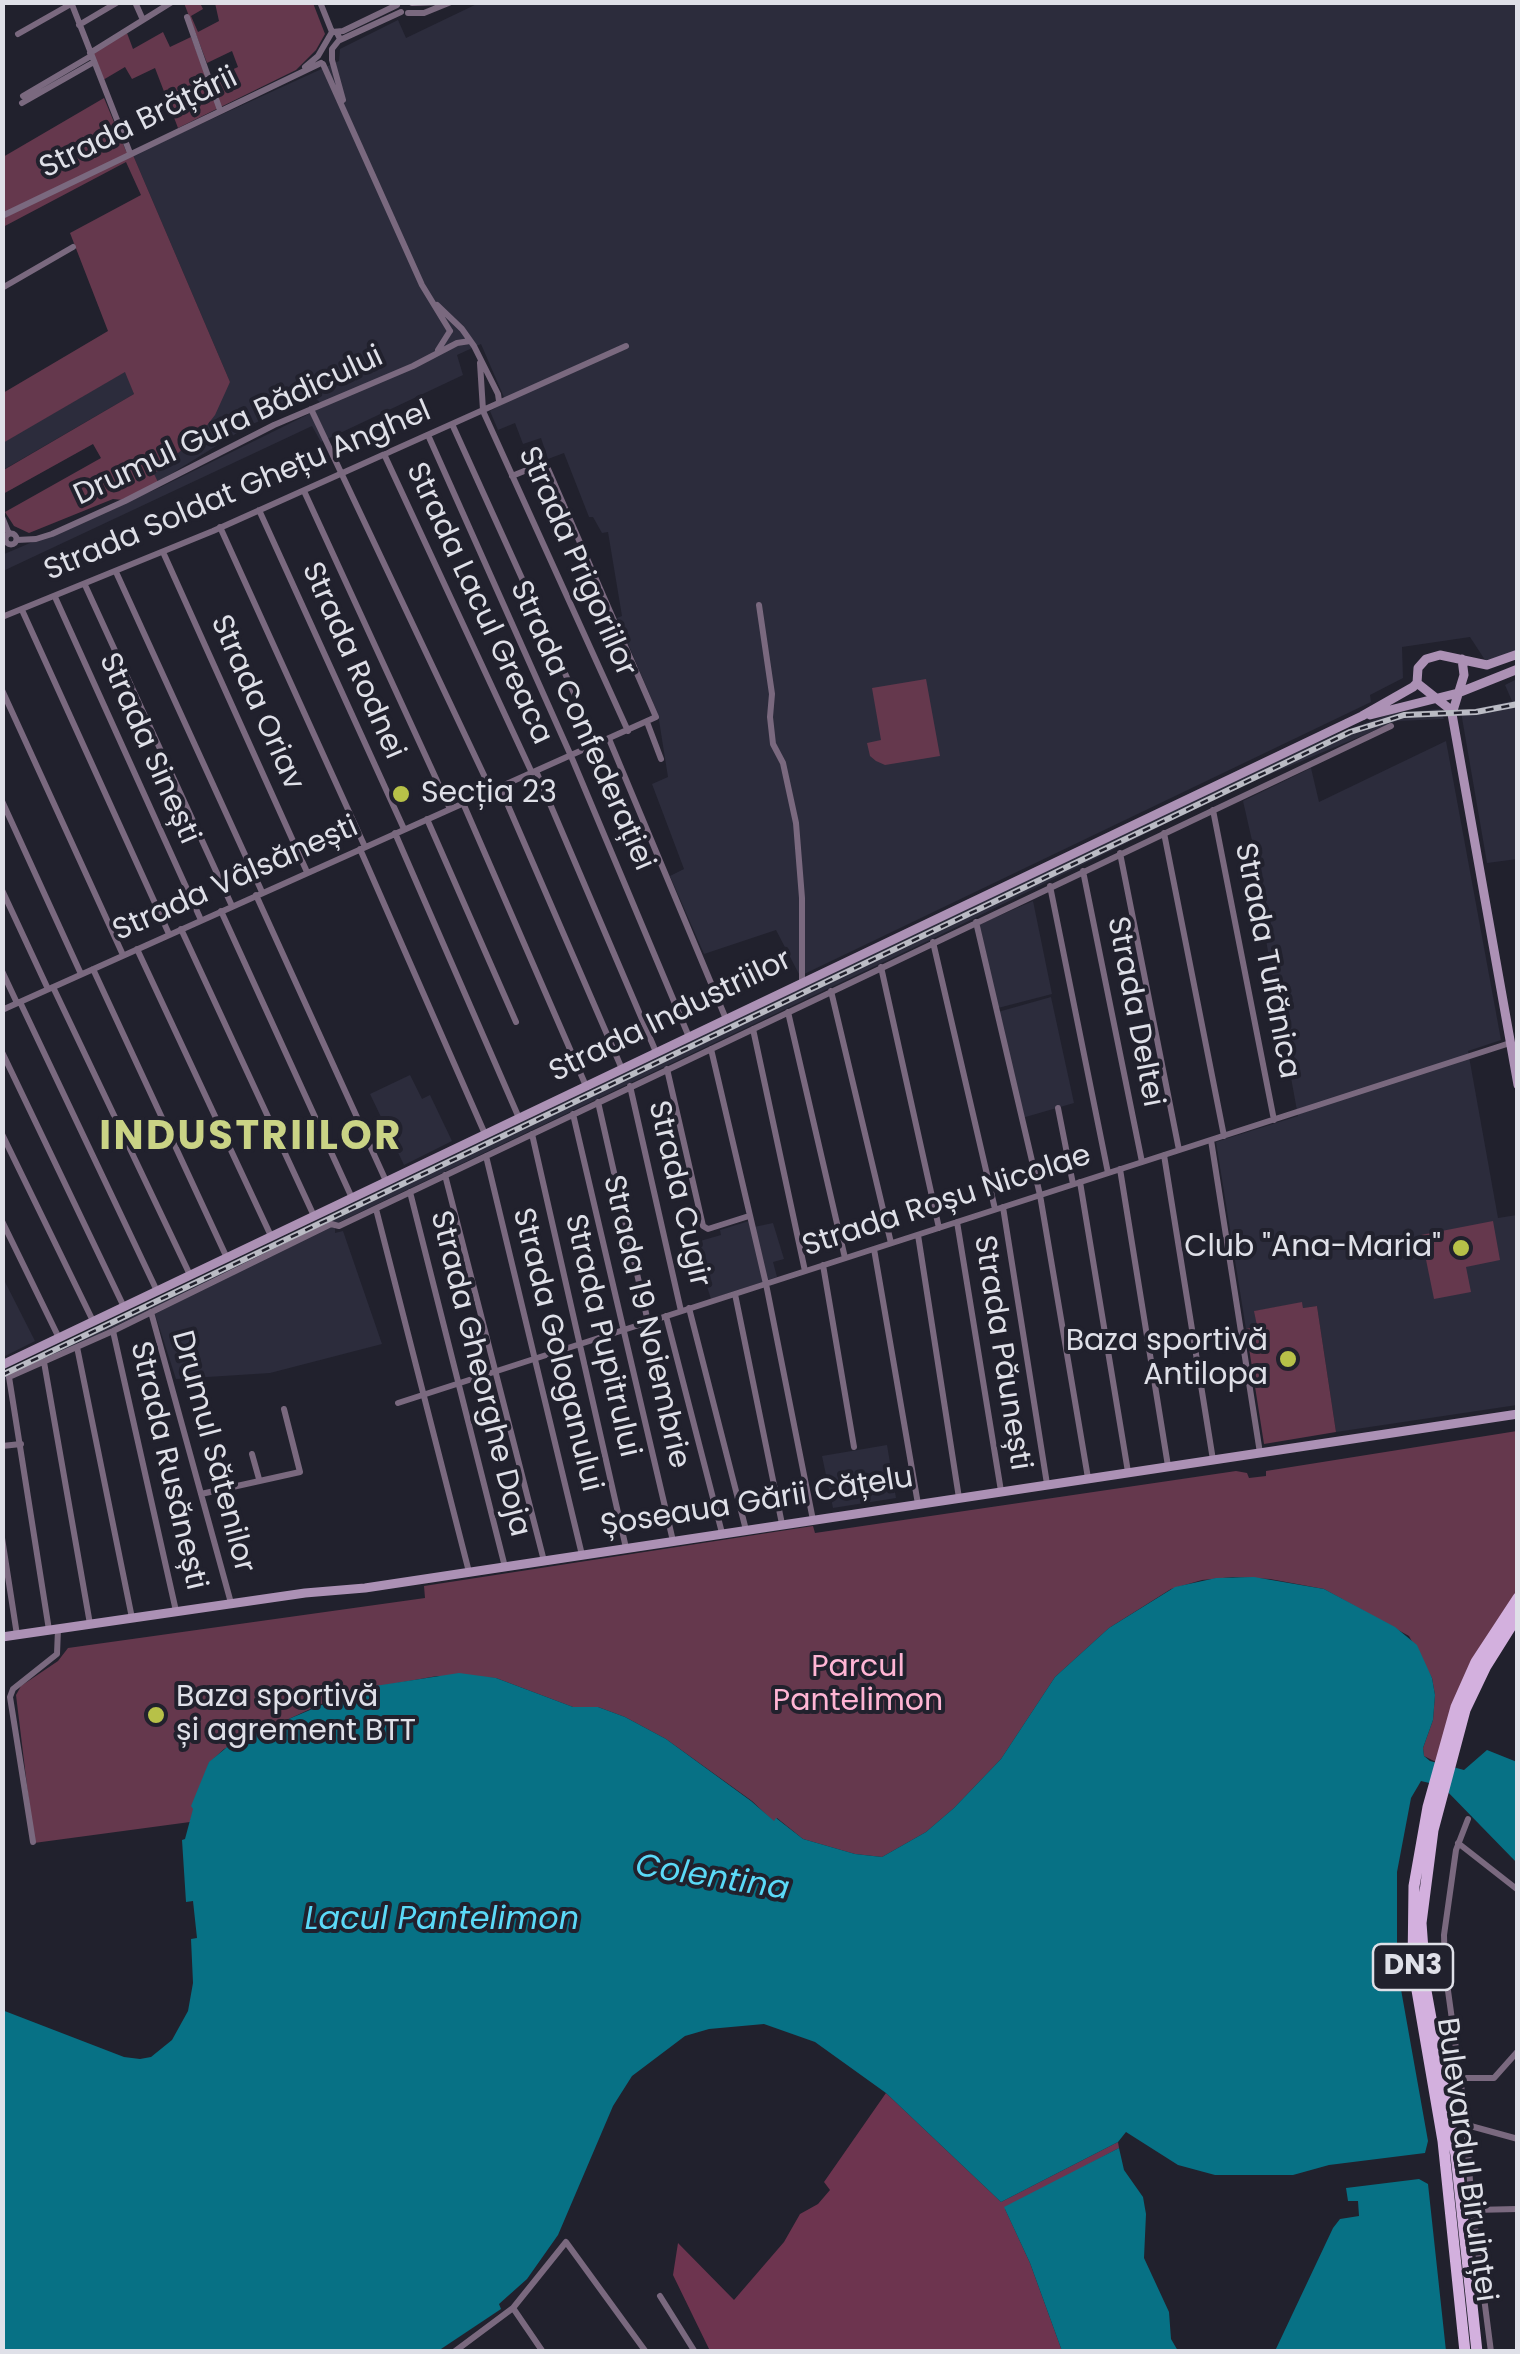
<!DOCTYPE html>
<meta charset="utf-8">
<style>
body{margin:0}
#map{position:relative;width:1520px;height:2354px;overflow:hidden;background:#21212d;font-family:Poppins,sans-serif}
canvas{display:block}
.frame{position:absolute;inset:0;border:5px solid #dfe0e8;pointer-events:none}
</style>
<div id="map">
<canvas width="1520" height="2354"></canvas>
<div class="frame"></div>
</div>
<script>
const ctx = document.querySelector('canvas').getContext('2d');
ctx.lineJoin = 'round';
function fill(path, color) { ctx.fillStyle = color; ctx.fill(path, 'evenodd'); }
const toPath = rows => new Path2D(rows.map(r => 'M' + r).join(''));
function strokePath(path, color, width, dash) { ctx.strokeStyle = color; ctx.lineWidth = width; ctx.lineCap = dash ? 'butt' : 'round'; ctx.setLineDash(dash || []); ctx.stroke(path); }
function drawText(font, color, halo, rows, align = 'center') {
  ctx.font = font + ' Poppins,sans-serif'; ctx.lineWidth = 8; ctx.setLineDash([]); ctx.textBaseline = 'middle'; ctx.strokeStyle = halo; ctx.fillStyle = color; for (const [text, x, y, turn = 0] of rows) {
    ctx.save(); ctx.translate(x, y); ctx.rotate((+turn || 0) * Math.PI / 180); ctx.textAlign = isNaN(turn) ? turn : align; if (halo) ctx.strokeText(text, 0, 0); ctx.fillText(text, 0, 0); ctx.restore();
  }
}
fill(toPath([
 [481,2,1517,3,1517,649,1487,663,1470,637,1402,647,1403,678,1370,695,1371,702,800,976,776,930,704,954,670,876,684,869,652,784,668,777,658,714,617,618,622,616,608,532,602,533,593,517,589,517,564,453,548,459,541,438,523,444,515,423,498,430,490,411,506,402,481,344,457,355,463,375,321,442,312,426,3,571,2,555,161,487,325,406,316,399,307,401,250,425,158,482,153,474,201,433,230,382,133,155,339,61,340,49,398,20,406,38],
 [126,371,134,394,3,470,2,443],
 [1517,679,1517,859,1487,863,1461,712,1512,701,1505,685],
 [1440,709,1444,719,1397,721,1240,787,932,939,335,1224,335,1233,343,1231,382,1344,270,1373,176,1379,153,1308,3,1381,3,1371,1238,779,1338,733,1393,713],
 [1446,741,1501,1040,1468,1051,1498,1218,1517,1215,1517,1405,1336,1432,1317,1306,1303,1308,1302,1303,1255,1311,1257,1327,1246,1329,1216,1142,1298,1116,1266,940,1271,924,1243,801,1311,768,1319,802],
 [1033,901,1052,994,998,1008,978,925],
 [1051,997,1074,1103,1022,1118,998,1012],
 [410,1075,422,1099,430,1095,452,1141,404,1165,370,1094],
 [752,1220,754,1227,773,1223,784,1259,773,1262,777,1277,711,1299,693,1243,721,1235,720,1230],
 [2,1276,35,1341,3,1357,2,1357],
 [887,1445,896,1498,833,1508,822,1456]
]), '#2c2c3c');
fill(toPath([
 [184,3,200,3,203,9,191,16,198,32,219,21,215,3,313,3,325,34,316,50,296,70,178,128,155,68,132,79,125,67,103,80,93,52,127,33,133,49,163,32,170,47,191,37,208,81,238,67,232,51,207,63],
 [104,98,126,151,133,155,230,382,215,415,201,433,154,474,158,482,123,500,113,499,29,533,14,526,5,512,101,458,93,444,3,494,2,471,134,394,125,372,3,443,3,393,108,331,70,233,141,195,126,162,3,227,3,157],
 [926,679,940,756,885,765,876,761,870,756,867,743,881,740,872,688],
 [1493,1221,1500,1260,1466,1267,1471,1292,1434,1299,1421,1235],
 [1302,1302,1303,1308,1317,1306,1336,1432,1264,1444,1246,1329,1257,1326,1254,1311],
 [1517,1431,1517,1591,1489,1634,1436,1762,1424,1756,1423,1748,1433,1720,1435,1695,1432,1678,1409,1636,1324,1589,1270,1579,1233,1577,1202,1580,1171,1589,1109,1628,1055,1677,1001,1759,954,1808,926,1832,882,1857,855,1854,803,1839,777,1818,774,1822,752,1801,666,1739,625,1717,598,1707,573,1707,496,1678,437,1676,347,1692,224,1749,209,1763,190,1822,34,1843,16,1695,21,1686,58,1661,68,1648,425,1598,424,1586,813,1526,815,1533,1236,1471,1247,1473,1249,1478,1266,1476,1266,1471]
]), '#65384d');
fill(toPath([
 [886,2093,1001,2202,1118,2142,1119,2148,1005,2209,1030,2263,1062,2351,710,2351,673,2275,678,2243,734,2300,784,2242,800,2214,818,2204,830,2190,824,2182]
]), '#6d344f');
fill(toPath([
 [1254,1577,1324,1589,1395,1627,1417,1645,1432,1678,1435,1695,1433,1720,1423,1748,1424,1756,1430,1761,1464,1770,1487,1750,1517,1762,1517,1863,1442,1786,1421,1781,1411,1798,1397,1872,1397,1967,1428,2141,1425,2153,1329,2165,1293,2175,1215,2175,1178,2165,1126,2132,1118,2142,1001,2202,886,2093,815,2042,764,2024,709,2029,685,2036,632,2076,613,2106,558,2235,527,2279,499,2304,501,2309,438,2351,3,2351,2,2010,124,2057,140,2059,151,2057,172,2040,188,2011,193,1983,191,1939,197,1938,193,1901,186,1902,182,1840,185,1839,193,1809,191,1806,209,1762,232,1743,362,1688,459,1673,496,1678,573,1707,598,1707,625,1717,666,1739,751,1801,774,1821,776,1818,803,1839,855,1854,882,1857,926,1832,954,1808,1001,1759,1055,1677,1109,1628,1175,1587,1216,1578],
 [1119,2148,1124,2170,1143,2197,1146,2214,1144,2258,1169,2312,1171,2339,1178,2351,1062,2351,1030,2263,1004,2207],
 [1419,2179,1428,2184,1446,2351,1275,2351,1333,2228,1340,2219,1359,2216,1358,2201,1348,2201,1346,2188]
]), '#077185');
strokePath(toPath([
 [71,2,130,153],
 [135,2,143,20],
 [320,2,332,32],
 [412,3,442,2],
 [408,13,424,13,451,2],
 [187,17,220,110],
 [79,25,118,2],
 [337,33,340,39,332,49,332,60,343,100],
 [18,34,71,4],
 [340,40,401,12],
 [90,53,172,2],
 [323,64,422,285,450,331],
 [305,67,318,56,332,32,343,31,397,5],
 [23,96,91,56],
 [22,103,94,62],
 [2,216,321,63],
 [2,288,73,247],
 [437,305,462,329,474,346,498,394,499,401],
 [438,350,450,331],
 [480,363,483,410],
 [311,409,491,790],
 [483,411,628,731],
 [452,424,597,744],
 [428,435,571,756,689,1037],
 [384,454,532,773],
 [304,491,450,809],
 [259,510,404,829],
 [2,517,9,534],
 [220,527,365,847],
 '5.5 539a5.5 5.5 0 1 1 11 0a5.5 5.5 0 1 1-11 0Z',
 [17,540,36,539,52,534,125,501,274,425,413,366,457,343,470,341],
 [163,552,307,872],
 [116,572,262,892],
 [85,585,232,906],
 [55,597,201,920],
 [759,605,772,694,770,717,773,744,783,763,796,823,802,898,802,982],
 [22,610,169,934],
 [2,617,213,531,626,346],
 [2,690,123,955],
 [647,722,661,759],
 [609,739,726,1019],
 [536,771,656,1052],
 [500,787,622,1069],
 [2,801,81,974],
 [463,803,586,1086],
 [1213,810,1274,1120],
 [427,819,516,1022],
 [395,833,519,1118],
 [1164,833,1224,1136],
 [360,849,485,1134],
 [1120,853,1179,1150],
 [1083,871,1142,1162],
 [1050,886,1108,1173],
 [2,890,48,989],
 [256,895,386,1181],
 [221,911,352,1198],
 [976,922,1040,1195,1088,1478],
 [181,929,314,1216],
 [933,942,995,1209],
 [137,949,271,1236],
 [881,967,939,1228],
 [93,969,227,1258],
 [2,971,17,1003],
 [53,987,190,1275],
 [831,991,891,1243],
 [20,1002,157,1291],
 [2,1010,656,717,548,469,539,465,512,476],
 [788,1012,845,1258],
 [753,1029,805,1271],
 [711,1049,766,1284,813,1520],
 [2,1052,124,1307],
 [667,1069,703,1226,708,1229,749,1216],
 [630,1086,681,1311],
 [598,1102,648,1322],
 [1058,1108,1073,1184],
 [573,1114,673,1541],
 [2,1134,93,1321],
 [532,1134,626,1548],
 [1211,1140,1260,1453],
 [1164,1155,1213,1460],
 [486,1156,582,1555],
 [1120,1169,1168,1466],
 [445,1175,544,1561],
 [1080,1182,1128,1472],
 [410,1192,505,1567],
 [1003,1207,1047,1484],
 [376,1209,469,1572],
 [2,1221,59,1338],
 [957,1222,1001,1491],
 [918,1235,959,1498],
 [874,1249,918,1504],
 [823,1265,854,1447],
 [735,1294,782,1524],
 [689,1308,746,1530],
 [151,1312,231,1603],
 [666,1316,722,1533],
 [113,1331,176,1611],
 [77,1347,132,1618],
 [44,1362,90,1624],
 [398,1403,1510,1043],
 [2,1446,21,1444],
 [252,1454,259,1479],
 [201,1494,300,1472,284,1409],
 [2,1538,17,1635],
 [49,1630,9,1377,113,1331,331,1224,339,1226,1391,726],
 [1468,1819,1456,1850,1444,1935,1445,1969,1466,2121,1471,2196,1491,2352],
 [33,1842,10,1697,13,1689,57,1654,58,1629],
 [1458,1843,1518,1890],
 [1460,2078,1494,2078,1518,2051],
 [1467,2125,1518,2139],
 [1473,2210,1518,2209],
 [660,2296,695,2352],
 [513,2308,543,2352],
 [454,2352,513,2308,566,2242,646,2352]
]), '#7a697f', 6);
strokePath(toPath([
 [1462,659,1464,675,1452,714,1518,1085],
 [1417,683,1451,710],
 [1370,715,1458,693,1518,669],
 [2,1365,1362,716,1413,687,1417,683,1418,668,1426,659,1440,655,1487,665,1518,654],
 [2,1637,305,1593,365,1588,1518,1414]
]), '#ac91b5', 9);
strokePath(toPath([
 [1465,2352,1443,2141,1413,1967,1414,1886,1428,1807,1456,1707,1476,1662,1518,1598],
 [1477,2352,1456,2155,1426,1991,1421,1923,1433,1830,1465,1710,1486,1666,1518,1615]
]), '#d3b0de', 11);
const rail = toPath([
 [2,1375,1350,732,1404,715,1476,712,1518,704]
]);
strokePath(rail, '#babbc4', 6);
strokePath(rail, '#21212d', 2.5, [8]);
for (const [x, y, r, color] of [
 [401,794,10,"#b7c148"],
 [1461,1248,10,"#b7c148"],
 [1288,1359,10,"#b7c148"],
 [156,1715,10,"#b7c148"]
]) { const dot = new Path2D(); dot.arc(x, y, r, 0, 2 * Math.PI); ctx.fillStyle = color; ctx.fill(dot); strokePath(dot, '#21212d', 4); }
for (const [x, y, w] of [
 [1413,1967,80]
]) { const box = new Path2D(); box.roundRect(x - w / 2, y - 23, w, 46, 8); ctx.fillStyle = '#21212d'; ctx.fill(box); strokePath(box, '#dfe0e8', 2.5); }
drawText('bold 28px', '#dfe0e8', null, [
 ["DN3",1413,1967]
]);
drawText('30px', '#dfe0e8', '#21212d', [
 ["Strada Brățării",139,124,-26],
 ["Drumul Gura Bădicului",229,427,-25],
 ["Strada Soldat Ghețu Anghel",238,492,-23],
 ["Strada Prigoriilor",576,562,66],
 ["Strada Lacul Greaca",478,604,65],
 ["Strada Rodnei",352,661,66],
 ["Strada Oriav",256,703,66],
 ["Strada Confederației",581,726,66],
 ["Strada Sinești",148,749,66],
 ["Strada Vâlsănești",236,880,-24],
 ["Strada Tufănica",1266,961,79],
 ["Strada Deltei",1134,1012,79],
 ["Strada Industriilor",671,1017,-26],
 ["Strada Cugir",678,1194,77],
 ["Strada Roșu Nicolae",947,1202,-18],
 ["Strada 19 Noiembrie",645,1322,77],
 ["Strada Pupitrului",601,1336,77],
 ["Strada Gologanului",556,1350,76],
 ["Strada Păunești",1001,1353,81],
 ["Strada Gheorghe Doja",479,1374,76],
 ["Drumul Sătenilor",212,1452,75],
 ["Strada Rusănești",167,1466,77],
 ["Șoseaua Gării Cățelu",757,1503,-9],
 ["Bulevardul Biruinței",1465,2160,82]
]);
drawText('30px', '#dfe0e8', '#21212d', [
 ["Secția 23",421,794],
 ["Club \"Ana-Maria\"",1441,1248,"right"],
 ["Baza sportivă",1268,1342,"right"],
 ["Antilopa",1268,1376,"right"],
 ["Baza sportivă",176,1698],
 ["și agrement BTT",176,1732]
], 'left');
drawText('30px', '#ffb5d4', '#21212d', [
 ["Parcul",858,1668],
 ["Pantelimon",858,1702]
]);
drawText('italic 32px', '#5bdaf8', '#21212d', [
 ["Colentina",712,1879,9],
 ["Lacul Pantelimon",442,1921]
]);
ctx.letterSpacing = '2.5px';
drawText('bold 40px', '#cad385', '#21212d', [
 ["INDUSTRIILOR",251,1139]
]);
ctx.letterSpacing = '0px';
</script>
